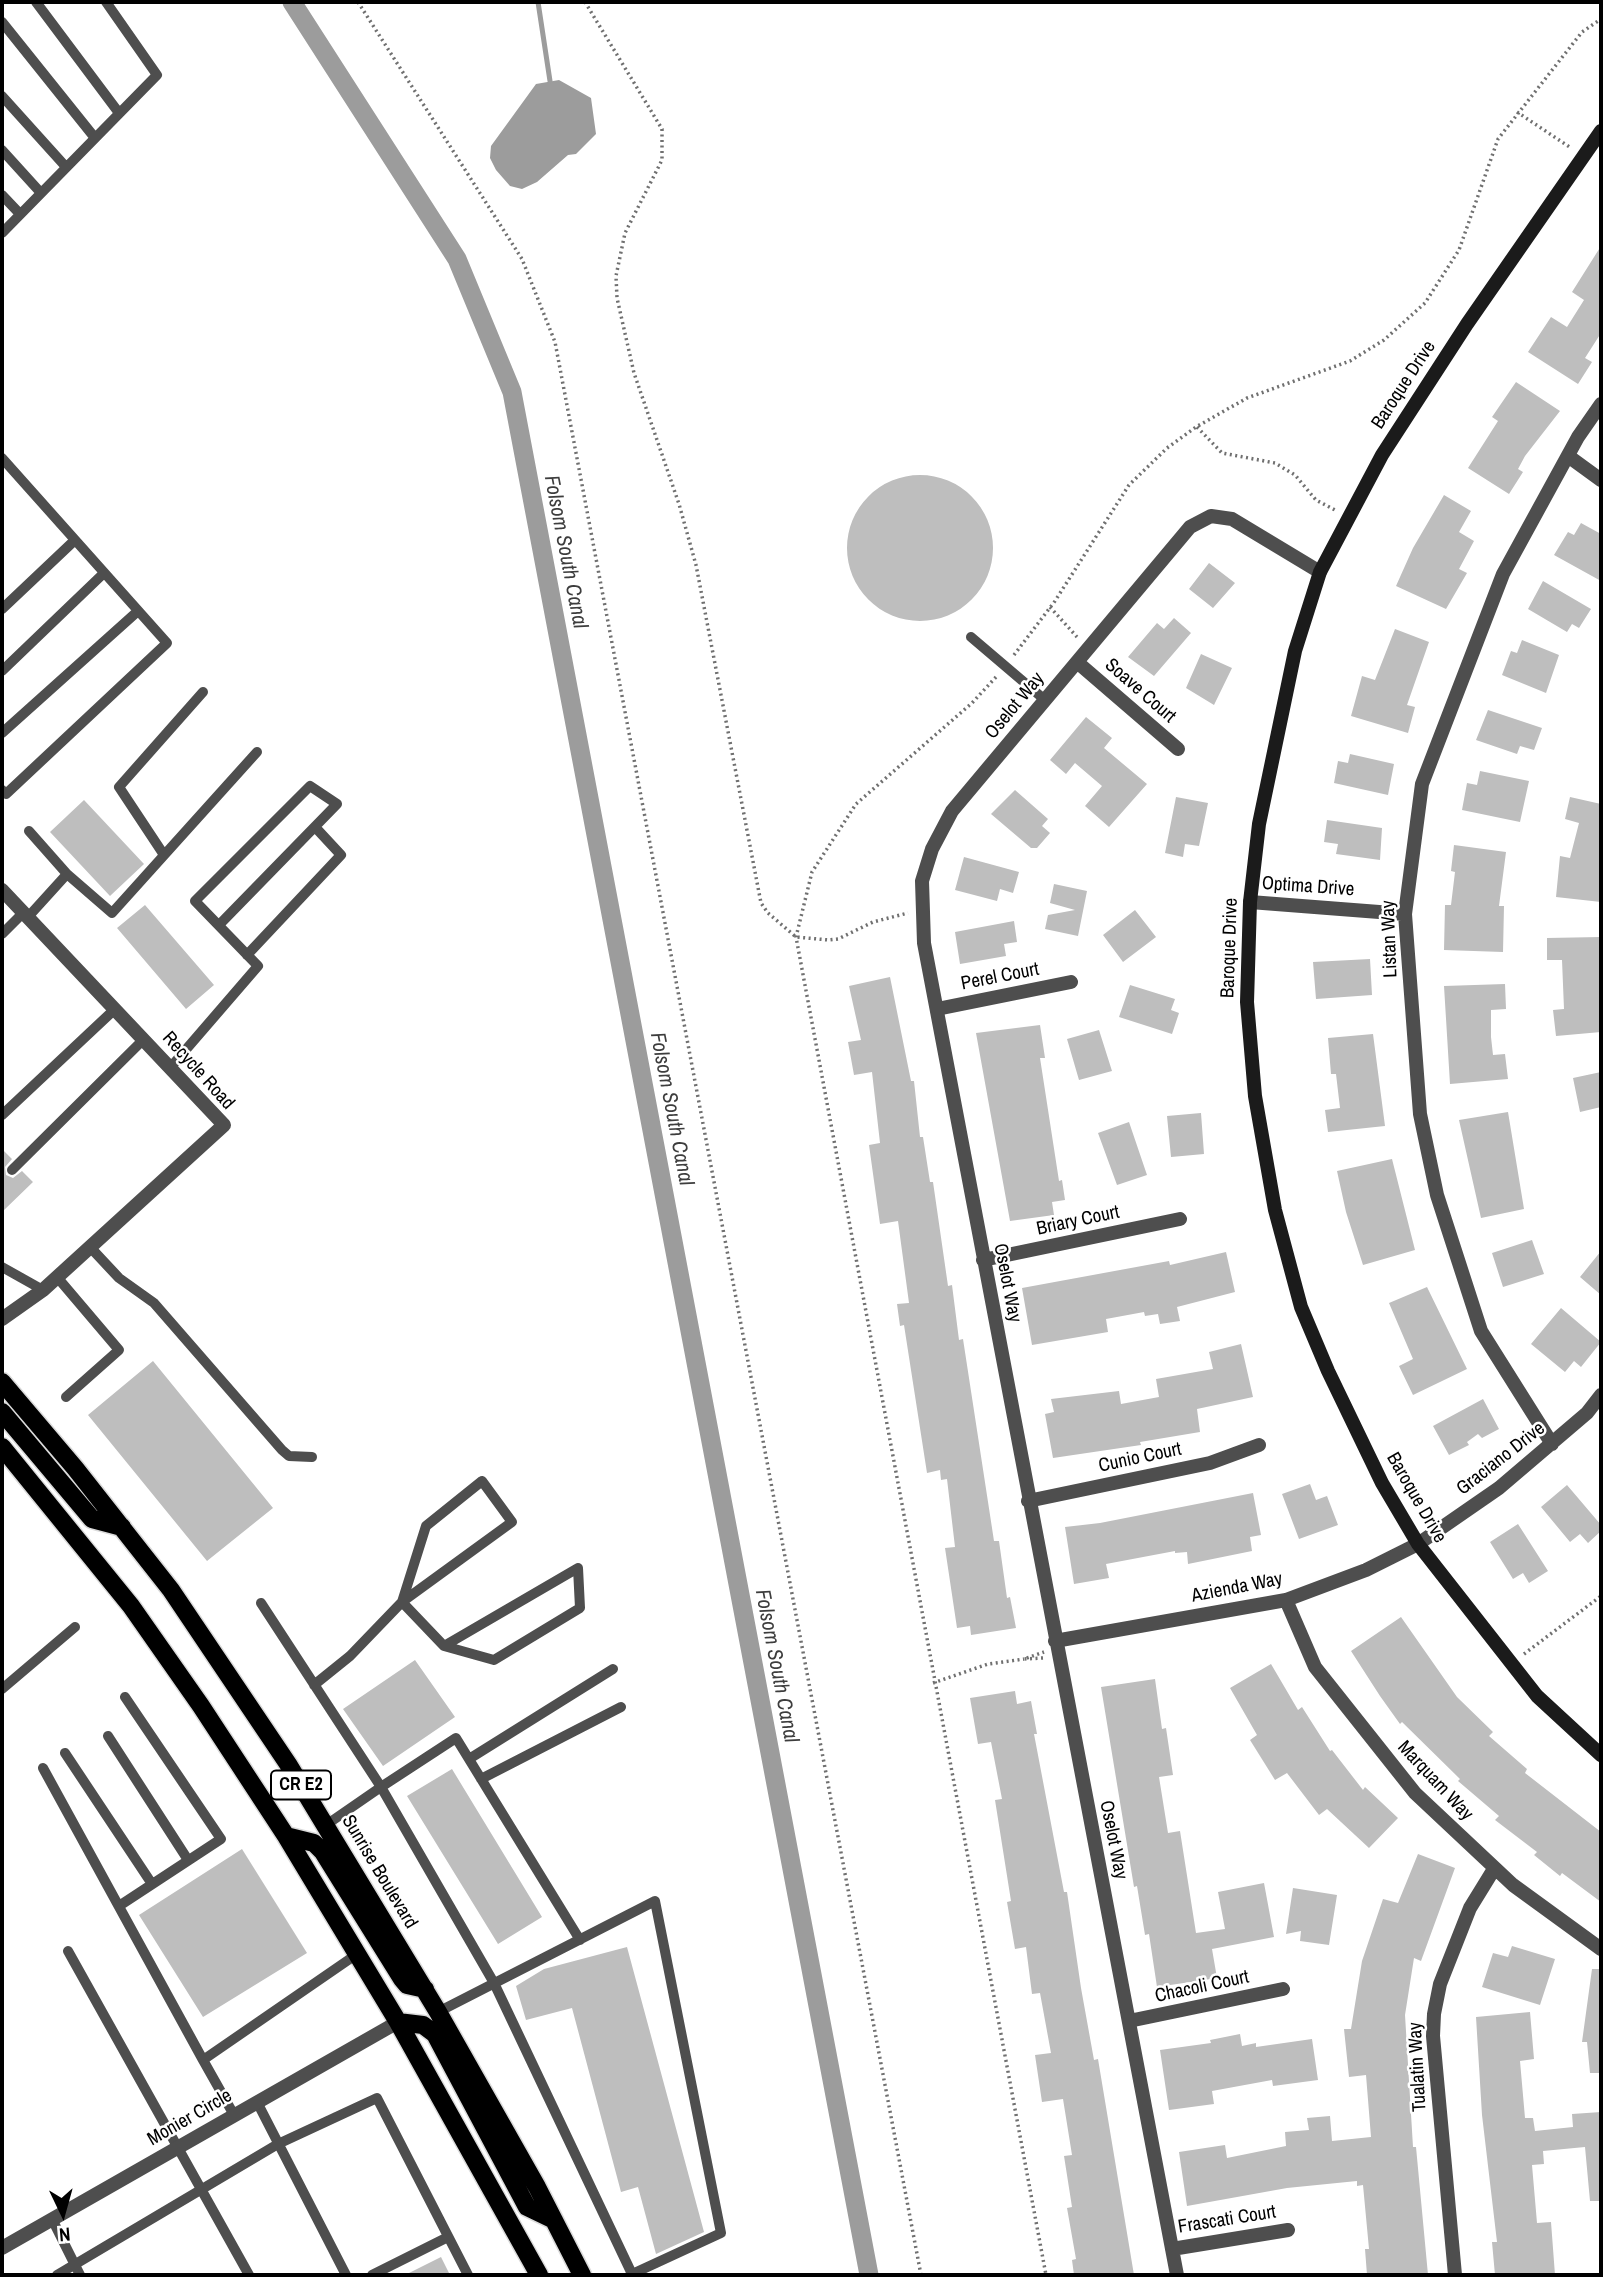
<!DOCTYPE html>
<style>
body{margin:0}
#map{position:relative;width:1603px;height:2277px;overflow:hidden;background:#fff;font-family:"Archivo Narrow",sans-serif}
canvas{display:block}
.frame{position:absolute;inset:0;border:4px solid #000;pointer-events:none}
.north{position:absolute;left:28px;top:2179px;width:70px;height:70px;-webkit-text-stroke:5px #fff;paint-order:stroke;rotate:175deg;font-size:19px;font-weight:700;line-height:28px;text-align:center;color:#000}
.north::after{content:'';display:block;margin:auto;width:24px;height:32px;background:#000;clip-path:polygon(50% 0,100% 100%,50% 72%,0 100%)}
</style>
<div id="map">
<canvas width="1603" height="2277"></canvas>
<div class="frame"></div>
<div class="north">N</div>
</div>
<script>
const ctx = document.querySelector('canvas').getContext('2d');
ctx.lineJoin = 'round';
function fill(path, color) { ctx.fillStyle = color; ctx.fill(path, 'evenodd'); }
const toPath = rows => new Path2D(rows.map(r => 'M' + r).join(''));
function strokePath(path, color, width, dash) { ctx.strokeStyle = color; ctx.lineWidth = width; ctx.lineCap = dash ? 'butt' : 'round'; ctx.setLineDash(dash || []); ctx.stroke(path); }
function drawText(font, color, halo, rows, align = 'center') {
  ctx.font = font + ' "Archivo Narrow",sans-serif'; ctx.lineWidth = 5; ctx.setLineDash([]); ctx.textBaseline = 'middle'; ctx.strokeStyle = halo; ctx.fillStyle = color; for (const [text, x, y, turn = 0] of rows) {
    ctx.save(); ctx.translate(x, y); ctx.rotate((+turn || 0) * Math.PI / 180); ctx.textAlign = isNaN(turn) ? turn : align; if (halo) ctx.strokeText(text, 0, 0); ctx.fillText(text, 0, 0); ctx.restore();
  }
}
fill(toPath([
 [559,80,591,98,596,134,576,154,568,155,537,182,522,189,510,186,496,170,490,158,491,146,536,84]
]), '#9c9c9c');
strokePath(toPath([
 [538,2,550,81]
]), '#9c9c9c', 5);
strokePath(toPath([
 [292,2,457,259,512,392,869,2275]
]), '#9c9c9c', 19);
fill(toPath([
 [1601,246,1601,333,1585,358,1592,362,1578,384,1528,352,1551,317,1567,327,1584,300,1572,292],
 [1516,382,1560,411,1525,456,1518,469,1523,472,1509,494,1468,468,1498,421,1492,417],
 '847 548a73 73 0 1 1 146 0a73 73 0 1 1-146 0Z',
 [1444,495,1471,511,1459,532,1474,541,1459,569,1467,573,1446,609,1396,586,1413,548],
 [1581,523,1601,534,1601,581,1554,555,1568,532,1574,535],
 [1209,563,1235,583,1213,608,1189,589],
 [1543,581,1591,609,1579,628,1572,624,1567,632,1528,609],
 [1174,618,1191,633,1154,676,1128,657,1157,623,1164,629],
 [1395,629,1429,642,1407,705,1415,707,1408,733,1351,716,1362,676,1375,680],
 [1522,640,1559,655,1546,693,1502,675,1511,651,1517,653],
 [1201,654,1232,668,1214,705,1186,688],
 [1488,710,1542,728,1534,750,1520,746,1517,754,1476,740],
 [1086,717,1112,738,1104,748,1147,784,1109,827,1085,806,1102,786,1075,763,1066,774,1050,760],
 [1350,754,1394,764,1388,795,1334,783,1338,761,1348,763],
 [1480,771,1529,781,1520,822,1462,810,1467,783,1477,785],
 [1015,790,1048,819,1042,826,1050,833,1037,848,1031,848,991,814],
 [1176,797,1208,803,1199,846,1185,844,1183,857,1165,853],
 [1570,797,1601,804,1601,902,1556,897,1560,856,1570,858,1579,823,1565,819],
 [84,800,144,864,110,896,50,832],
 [1327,820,1382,828,1380,860,1336,854,1338,844,1324,842],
 [1454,845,1506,852,1499,906,1504,906,1503,952,1444,950,1445,905,1451,905,1455,872,1451,871],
 [964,857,1019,872,1013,893,1000,889,997,901,955,890],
 [1054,884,1087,891,1078,936,1045,929,1048,915,1075,910,1050,903],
 [145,905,214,985,186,1009,117,928],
 [1135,910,1156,937,1123,962,1103,935],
 [1014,921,1017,942,1004,944,1006,956,960,964,955,932],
 [1601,937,1601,1032,1556,1036,1553,1010,1564,1009,1562,960,1547,960,1547,938],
 [1370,959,1372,995,1316,999,1313,962],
 [890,977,911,1081,914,1081,920,1137,923,1137,930,1182,933,1182,948,1286,952,1285,959,1340,963,1339,994,1541,999,1541,1007,1598,1010,1597,1016,1628,971,1635,970,1626,957,1628,945,1548,955,1547,947,1479,941,1480,940,1470,927,1473,904,1325,900,1326,897,1304,909,1303,898,1221,880,1224,869,1145,880,1143,872,1072,854,1075,848,1042,861,1040,849,986],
 [1505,984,1506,1009,1491,1010,1491,1037,1493,1055,1505,1054,1508,1079,1450,1084,1444,986],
 [1130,985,1175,999,1171,1010,1179,1013,1172,1034,1119,1017],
 [1040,1025,1045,1058,1040,1058,1059,1181,1062,1180,1065,1200,1052,1202,1054,1215,1010,1221,976,1033],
 [1099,1030,1112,1071,1079,1080,1067,1039],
 [1373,1034,1385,1126,1328,1132,1325,1110,1340,1108,1336,1074,1331,1074,1328,1038],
 [1601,1072,1601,1107,1580,1112,1573,1078],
 [1508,1112,1524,1209,1481,1218,1459,1120],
 [1201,1113,1204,1154,1171,1157,1167,1116],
 [1129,1122,1147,1175,1117,1185,1098,1133],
 [2,1149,12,1159,5,1167,6,1175,13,1178,22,1171,33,1182,2,1212],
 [1392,1159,1415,1250,1363,1265,1346,1212,1337,1171],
 [1532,1240,1544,1274,1503,1287,1492,1253],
 [1601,1251,1601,1295,1580,1277],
 [1226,1252,1235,1292,1177,1307,1180,1321,1160,1324,1158,1314,1145,1316,1144,1312,1106,1319,1108,1332,1032,1345,1022,1288,1169,1261,1170,1265],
 [1427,1287,1467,1369,1413,1395,1399,1366,1413,1359,1389,1303],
 [1561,1308,1601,1342,1581,1367,1574,1361,1565,1372,1531,1344],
 [1241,1344,1253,1397,1197,1409,1200,1432,1140,1442,1141,1445,1053,1458,1045,1414,1054,1412,1051,1399,1119,1391,1121,1404,1159,1397,1156,1379,1213,1369,1209,1352],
 [153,1361,273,1508,207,1561,88,1415],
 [1483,1399,1499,1429,1482,1438,1478,1434,1467,1442,1469,1445,1449,1455,1433,1426],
 [1310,1484,1316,1500,1327,1496,1338,1525,1299,1539,1282,1494],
 [1567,1485,1601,1525,1601,1531,1588,1543,1580,1534,1570,1542,1541,1507],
 [1253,1493,1261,1535,1250,1537,1252,1551,1188,1564,1187,1552,1175,1553,1175,1551,1106,1564,1109,1578,1074,1584,1065,1527,1100,1523],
 [1518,1524,1548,1571,1529,1583,1523,1573,1513,1579,1490,1542],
 [1401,1617,1457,1697,1493,1732,1489,1736,1527,1769,1525,1773,1601,1832,1601,1902,1562,1873,1560,1876,1534,1855,1537,1852,1495,1820,1499,1816,1458,1781,1460,1779,1402,1722,1400,1724,1380,1696,1351,1651],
 [415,1660,455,1717,383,1766,343,1709],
 [1271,1664,1298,1710,1302,1707,1330,1751,1332,1750,1363,1790,1365,1787,1398,1818,1369,1848,1327,1809,1319,1815,1287,1773,1275,1780,1250,1740,1257,1735,1230,1688],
 [1155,1679,1162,1729,1166,1728,1173,1775,1159,1777,1168,1833,1180,1831,1196,1933,1225,1929,1218,1892,1264,1883,1274,1937,1212,1949,1217,1978,1157,1987,1149,1934,1145,1935,1137,1886,1134,1887,1101,1687],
 [1015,1691,1017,1704,1031,1701,1037,1734,1034,1734,1064,1892,1067,1892,1081,1988,1094,2060,1098,2059,1134,2275,1074,2275,1072,2260,1076,2259,1067,2208,1072,2207,1064,2156,1072,2155,1063,2099,1042,2102,1035,2055,1051,2053,1040,1993,1032,1994,1026,1947,1015,1949,1007,1902,1011,1901,995,1800,1002,1799,991,1742,978,1744,970,1698],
 [452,1769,542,1917,498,1944,407,1796],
 [242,1849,307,1953,203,2017,139,1915],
 [1418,1854,1455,1868,1421,1961,1414,1958,1405,2015,1413,2147,1416,2147,1428,2275,1367,2275,1365,2249,1369,2249,1363,2185,1357,2186,1357,2181,1287,2188,1187,2206,1179,2152,1225,2145,1227,2158,1286,2146,1285,2132,1309,2130,1307,2118,1330,2116,1332,2141,1371,2137,1366,2075,1349,2077,1344,2029,1351,2029,1362,1961,1383,1899,1398,1903],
 [1293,1888,1337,1895,1329,1945,1300,1941,1301,1931,1286,1934],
 [1512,1946,1555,1959,1540,2005,1482,1987,1493,1953,1508,1957],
 [627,1947,704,2232,656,2254,638,2187,621,2192,572,2008,526,2020,516,1986,544,1969],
 [1592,1969,1601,1969,1601,2073,1590,2073,1587,2042,1582,2042],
 [1530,2012,1534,2059,1520,2061,1525,2118,1533,2118,1535,2131,1573,2127,1572,2114,1601,2112,1601,2201,1590,2201,1585,2147,1543,2151,1544,2164,1532,2165,1537,2223,1551,2222,1555,2275,1495,2275,1492,2242,1497,2242,1482,2115,1476,2017],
 [1240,2034,1242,2046,1256,2043,1256,2047,1312,2039,1318,2080,1273,2086,1272,2080,1212,2091,1214,2104,1169,2110,1160,2050,1211,2043,1210,2040],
 [441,2257,450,2275,405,2275]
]), '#bebebe');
const primary = toPath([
 [2,1382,75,1468,171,1590,288,1764,438,2012,537,2187,582,2275],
 [2,1412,92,1519,122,1527],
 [2,1447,131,1606,201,1706,286,1836,398,2022,539,2275],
 [286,1836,314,1843,323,1852,402,1979,407,1985,425,1989],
 [398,2022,423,2025,435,2034,527,2207,554,2220]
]);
strokePath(primary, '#dbdbdb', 21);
strokePath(toPath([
 [358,2,522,259,555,342,921,2275],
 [585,2,662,129,662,160,625,233,616,276,617,298,634,373,679,504,696,565,761,903,768,913,796,937,829,940,838,939,873,922,908,913],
 [1517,112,1571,148],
 [1197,427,1222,453,1275,463,1295,475,1316,500,1335,510],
 [1050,607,1077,637],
 [1014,655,1055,601,1129,485,1167,448,1196,427,1247,398,1350,361,1384,340,1425,303,1459,250,1498,139,1582,32,1601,19],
 [996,677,972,703,856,804,812,872,796,937,1046,2275],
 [1524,1654,1601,1596],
 [1043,1658,1024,1659,1044,1652],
 [933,1683,988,1664,1024,1659]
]), '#707070', 3.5, [2, 3.5]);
strokePath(toPath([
 [36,2,119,113],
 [2,22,95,138],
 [2,96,66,167],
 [2,150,41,193],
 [2,195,20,214],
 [2,233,157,75,106,2],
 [2,458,167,643,6,794,2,790],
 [2,609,75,540],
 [971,637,1045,700],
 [2,671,104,573],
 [2,733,138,611],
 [29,831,67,874],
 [164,855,119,787,203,692],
 [28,917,67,874,112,913,257,752],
 [2,934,23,913],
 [247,955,341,855,315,827],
 [170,1068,258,966,195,901,310,786,337,804,219,925],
 [2,1115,115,1009],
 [12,1170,143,1040],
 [90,1247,119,1278,154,1303,282,1450,289,1456,312,1457],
 [2,1267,43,1290],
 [57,1277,119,1350,66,1397],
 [261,1603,381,1787,326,1825],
 [314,1685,350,1656,402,1602,512,1522,482,1481,426,1526,402,1602,444,1646,494,1660,580,1608,578,1568,444,1646],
 [2,1689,75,1627],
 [108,1736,188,1860],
 [65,1753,152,1884],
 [469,1759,613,1669],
 [43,1768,203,2060,357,1954],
 [481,1779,621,1707],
 [119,1906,221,1839,125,1697],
 [580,1940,456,1738,381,1787,494,1983,632,2274],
 [68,1951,249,2275],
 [438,2012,655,1901,721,2233,630,2275],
 [203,2060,234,2115],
 [257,2102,346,2275],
 [52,2219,80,2275],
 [57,2275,278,2144,377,2098,468,2275],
 [372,2275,448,2237]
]), '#4e4e4e', 10);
strokePath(toPath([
 [1568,456,1601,480],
 [1077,662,1178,749],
 [2,890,224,1125,43,1290,2,1319],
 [1250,902,1405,914],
 [937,1009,1071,982],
 [983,1260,1180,1219],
 [1552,1444,1481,1331,1437,1195,1420,1114,1405,914,1422,784,1503,574,1578,437,1601,404],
 [1028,1501,1210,1463,1259,1445],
 [1286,1600,1315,1667,1415,1793,1513,1885,1601,1949],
 [1055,1641,1286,1600,1366,1570,1418,1544,1499,1488,1587,1413,1601,1395],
 [1129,2021,1283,1989],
 [2,2248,398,2022],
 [1172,2249,1288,2230],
 [1177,2275,924,943,922,881,932,849,952,811,1190,527,1211,516,1232,519,1320,572],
 [1455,2275,1433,2036,1434,2014,1440,1984,1470,1908,1494,1869]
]), '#4e4e4e', 14);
strokePath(toPath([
 [1601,131,1467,324,1382,455,1320,572,1295,651,1259,824,1250,902,1247,1002,1255,1096,1275,1210,1301,1307,1328,1371,1382,1483,1418,1544,1537,1696,1601,1755]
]), '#1b1b1b', 14);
strokePath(primary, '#000', 18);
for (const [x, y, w] of [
 [301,1785,60]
]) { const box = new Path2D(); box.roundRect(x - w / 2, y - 14.5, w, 29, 5); ctx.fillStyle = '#fff'; ctx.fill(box); strokePath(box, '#000', 2); }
drawText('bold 18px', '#000', null, [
 ["CR E2",301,1785]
]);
drawText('19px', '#000', '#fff', [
 ["Baroque Drive",1404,385,-57],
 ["Soave Court",1140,691,41],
 ["Oselot Way",1015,706,-50],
 ["Optima Drive",1308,887,4],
 ["Listan Way",1390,939,-92],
 ["Baroque Drive",1230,948,-88],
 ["Perel Court",1000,977,-11],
 ["Recycle Road",198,1071,48],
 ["Briary Court",1078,1221,-12],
 ["Oselot Way",1007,1283,79],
 ["Cunio Court",1140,1458,-12],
 ["Graciano Drive",1501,1459,-38],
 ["Baroque Drive",1416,1498,60],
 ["Azienda Way",1237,1588,-11],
 ["Marquam Way",1435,1781,47],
 ["Oselot Way",1113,1840,79],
 ["Sunrise Boulevard",379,1872,59],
 ["Chacoli Court",1202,1987,-12],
 ["Tualatin Way",1418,2067,-93],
 ["Monier Circle",190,2118,-30],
 ["Frascati Court",1227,2220,-9]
]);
drawText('italic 21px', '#3d3d3d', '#fff', [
 ["Folsom South Canal",565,552,79],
 ["Folsom South Canal",671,1109,79],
 ["Folsom South Canal",776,1666,79]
]);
</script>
